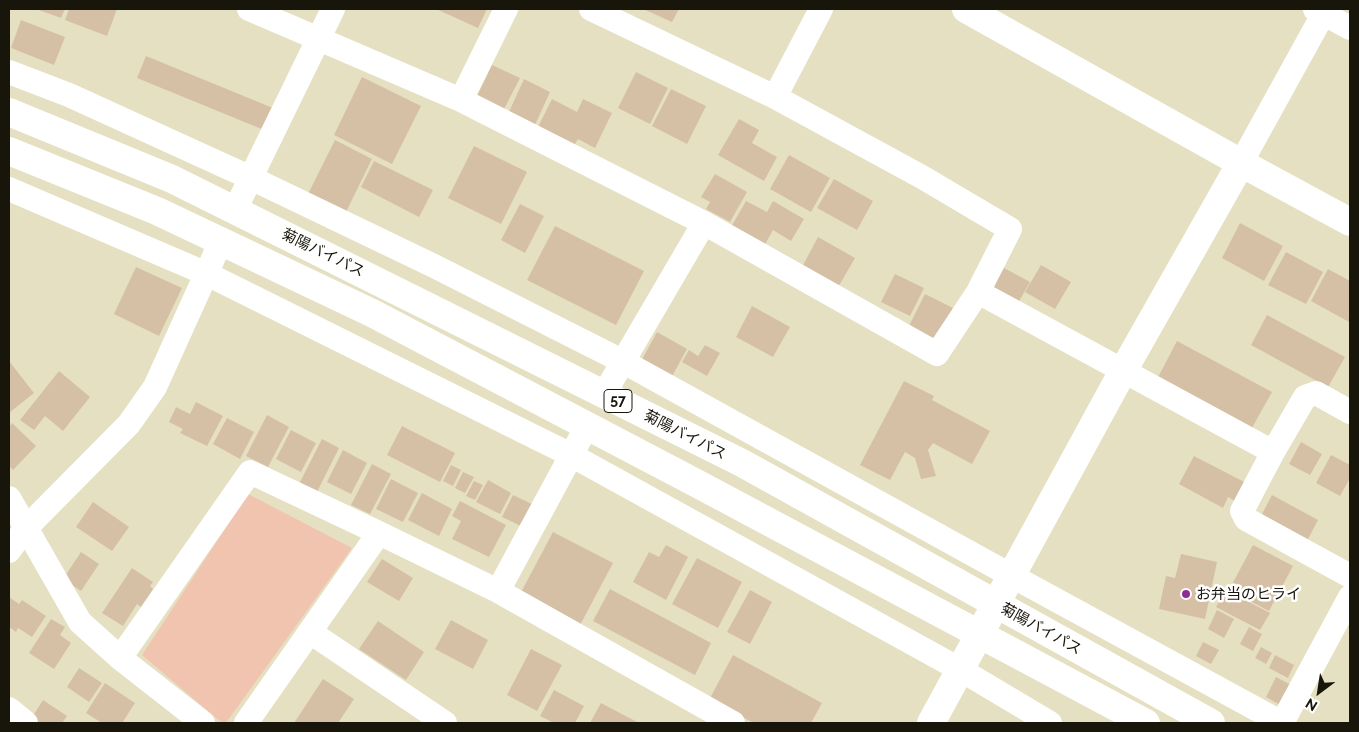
<!DOCTYPE html>
<meta charset="utf-8">
<style>
body{margin:0}
#map{position:relative;width:1359px;height:732px;overflow:hidden;background:#e5e0c1;font-family:Raleway,sans-serif}
canvas{display:block}
.frame{position:absolute;inset:0;border:10px solid #18160b;pointer-events:none}
.north{position:absolute;left:1294px;top:667px;width:50px;height:50px;-webkit-text-stroke:4px #fff;paint-order:stroke;rotate:211deg;font-size:14px;font-weight:700;line-height:20px;text-align:center;color:#18160b}
.north::after{content:'';display:block;margin:auto;width:18px;height:22px;background:#18160b;clip-path:polygon(50% 0,100% 100%,50% 72%,0 100%)}
</style>
<div id="map">
<canvas width="1359" height="732"></canvas>
<div class="frame"></div>
<div class="north">N</div>
</div>
<script>
const ctx = document.querySelector('canvas').getContext('2d');
ctx.lineJoin = 'round';
function fill(path, color) { ctx.fillStyle = color; ctx.fill(path, 'evenodd'); }
const toPath = rows => new Path2D(rows.map(r => 'M' + r).join(''));
function strokePath(path, color, width, dash) { ctx.strokeStyle = color; ctx.lineWidth = width; ctx.lineCap = dash ? 'butt' : 'round'; ctx.setLineDash(dash || []); ctx.stroke(path); }
function drawText(font, color, halo, rows, align = 'center') {
  ctx.font = font + ' Raleway,"Noto Sans JP",sans-serif'; ctx.lineWidth = 5; ctx.setLineDash([]); ctx.textBaseline = 'middle'; ctx.strokeStyle = halo; ctx.fillStyle = color; for (const [text, x, y, turn = 0] of rows) {
    ctx.save(); ctx.translate(x, y); ctx.rotate((+turn || 0) * Math.PI / 180); ctx.textAlign = isNaN(turn) ? turn : align; if (halo) ctx.strokeText(text, 0, 0); ctx.fillText(text, 0, 0); ctx.restore();
  }
}
fill(toPath([
 [248,494,352,548,226,723,222,723,142,655]
]), '#f1c4b0');
fill(toPath([
 [36,9,65,9,61,18],
 [69,9,117,9,107,36,65,20],
 [436,9,487,9,478,28],
 [643,9,679,9,672,22],
 [21,20,65,37,54,65,11,48],
 [146,56,273,108,264,130,137,78],
 [492,65,520,78,503,111,476,98],
 [636,72,668,88,650,124,618,108],
 [362,77,421,106,392,164,334,135],
 [524,79,550,92,534,127,508,114],
 [671,89,706,106,687,144,652,126],
 [552,99,577,112,583,99,612,113,595,148,578,139,572,149,536,131],
 [739,119,759,130,752,143,777,157,764,181,718,155],
 [335,140,372,159,346,212,308,194],
 [474,146,527,172,501,224,448,198],
 [789,155,830,178,811,212,770,189],
 [374,161,433,190,419,217,361,187],
 [715,174,747,192,730,222,706,209,710,202,701,197],
 [834,179,873,201,857,230,817,208],
 [746,201,767,212,773,201,804,219,791,241,773,230,764,246,731,227],
 [520,204,544,216,525,253,501,240],
 [1240,223,1283,246,1264,281,1222,258],
 [555,226,644,271,616,325,527,280],
 [818,237,855,258,837,289,801,269],
 [1286,252,1323,272,1306,304,1268,285],
 [1041,265,1071,282,1055,309,1025,292],
 [136,267,182,288,159,336,114,314],
 [1004,268,1030,282,1018,303,992,288],
 [1328,269,1350,281,1350,320,1349,322,1311,301],
 [895,274,924,288,910,316,881,302],
 [925,294,953,308,937,340,909,326],
 [752,306,790,327,773,357,736,337],
 [1267,315,1345,357,1328,387,1251,345],
 [657,332,687,349,670,380,640,363],
 [1177,341,1272,392,1248,435,1154,385],
 [705,345,720,353,707,376,682,362,689,350,698,356],
 [9,361,34,393,9,413],
 [59,371,90,397,63,431,45,416,34,430,20,420],
 [904,381,934,396,932,400,990,431,972,464,933,443,928,450,936,476,921,479,915,458,905,452,890,480,860,465],
 [196,402,223,416,207,446,180,433,183,429,169,422,176,407,190,414],
 [267,415,289,427,268,467,246,456],
 [227,418,254,432,240,459,213,444],
 [12,423,36,446,13,470,9,466,9,427],
 [402,426,455,453,440,482,387,455],
 [291,430,316,443,301,472,276,459],
 [322,439,339,448,316,494,299,484],
 [1301,442,1322,454,1310,475,1289,464],
 [343,450,367,463,351,494,327,482],
 [1331,455,1350,465,1350,478,1340,496,1316,483],
 [1194,456,1250,485,1240,504,1228,497,1223,508,1179,484],
 [372,464,391,474,370,514,351,505],
 [451,465,461,470,453,486,443,481],
 [463,472,474,477,465,493,455,488],
 [391,479,418,493,403,522,376,509],
 [488,480,511,493,500,514,476,502],
 [474,481,483,485,475,500,466,496],
 [422,493,452,509,439,536,408,520],
 [513,495,532,504,521,526,502,517],
 [1272,495,1318,520,1307,541,1261,516],
 [460,501,506,525,489,557,452,539,461,521,452,516],
 [93,502,129,527,112,551,76,527],
 [553,532,613,563,579,627,519,596],
 [666,545,688,557,666,600,633,582,649,552,659,557],
 [1253,545,1293,566,1269,611,1229,590],
 [81,552,99,564,81,591,63,579],
 [1181,554,1217,562,1205,619,1159,609,1166,576,1175,578],
 [697,558,742,582,718,628,672,604],
 [382,559,413,578,399,601,367,582],
 [132,568,153,582,150,586,153,589,141,607,137,604,123,626,102,613],
 [610,589,711,643,695,675,593,621],
 [750,590,772,602,750,644,727,632],
 [1226,590,1270,613,1260,630,1216,607],
 [9,597,19,604,22,600,46,616,32,637,18,628,16,632,9,627],
 [1217,610,1234,619,1224,638,1208,629],
 [51,619,65,627,60,635,71,643,54,669,29,653],
 [451,620,488,640,473,669,435,649],
 [378,621,424,652,406,680,359,649],
 [1249,627,1262,634,1253,651,1240,644],
 [1203,642,1219,650,1211,664,1196,656],
 [1261,647,1272,653,1266,664,1255,658],
 [531,649,562,665,537,711,507,695],
 [733,655,822,703,811,723,754,723,709,700],
 [1275,655,1294,665,1288,678,1269,668],
 [79,668,102,683,89,702,67,687],
 [1276,677,1293,686,1282,706,1266,697],
 [323,679,354,699,338,723,294,723],
 [105,683,135,703,122,723,102,723,86,713],
 [554,690,584,706,575,723,554,723,540,716],
 [43,700,67,716,62,723,38,723,31,719],
 [601,703,639,723,590,723]
]), '#d5c0a6');
strokePath(toPath([
 [249,9,461,100,704,223,937,354,978,292,1010,229,922,177,775,97,591,9],
 [1315,9,1350,28],
 [9,72,69,95,251,178,434,266,622,361,1012,576,1282,723],
 [775,97,821,9],
 [461,100,506,9],
 [1241,163,1326,9],
 [9,189,207,274,571,455,961,670,1050,723],
 [235,210,333,9],
 [978,292,1273,452],
 [604,394,704,223],
 [1350,412,1316,393,1305,397,1273,452,1242,511,1246,519,1350,576],
 [9,498,80,622,120,658,203,723],
 [9,551,25,529,129,424,155,387,221,241],
 [498,591,587,426],
 [310,632,445,723],
 [120,658,250,472,379,533,498,591,733,723],
 [9,709,26,723],
 [246,723,379,533],
 [1282,723,1350,597]
]), '#fff', 24);
strokePath(toPath([
 [966,9,1241,163,1350,222],
 [931,723,1123,371,1241,163]
]), '#fff', 28);
strokePath(toPath([
 [9,112,172,179,742,463,1211,723],
 [9,151,157,211,372,313,696,483,1146,723]
]), '#fff', 28);
for (const [x, y, r, color] of [
 [1186,594,5,"#902d94"]
]) { const dot = new Path2D(); dot.arc(x, y, r, 0, 2 * Math.PI); ctx.fillStyle = color; ctx.fill(dot); strokePath(dot, '#fff', 2); }
for (const [x, y, w] of [
 [618,401,28]
]) { const box = new Path2D(); box.roundRect(x - w / 2, y - 11.5, w, 23, 4); ctx.fillStyle = '#fff'; ctx.fill(box); strokePath(box, '#18160b', 1); }
drawText('bold 14px', '#18160b', null, [
 ["57",618,401]
]);
drawText('15px', '#18160b', '#fff', [
 ["菊陽バイパス",323,253,26],
 ["菊陽バイパス",685,435,27],
 ["菊陽バイパス",1041,629,29]
]);
drawText('15px', '#18160b', '#fff', [
 ["お弁当のヒライ",1196,594]
], 'left');
</script>
